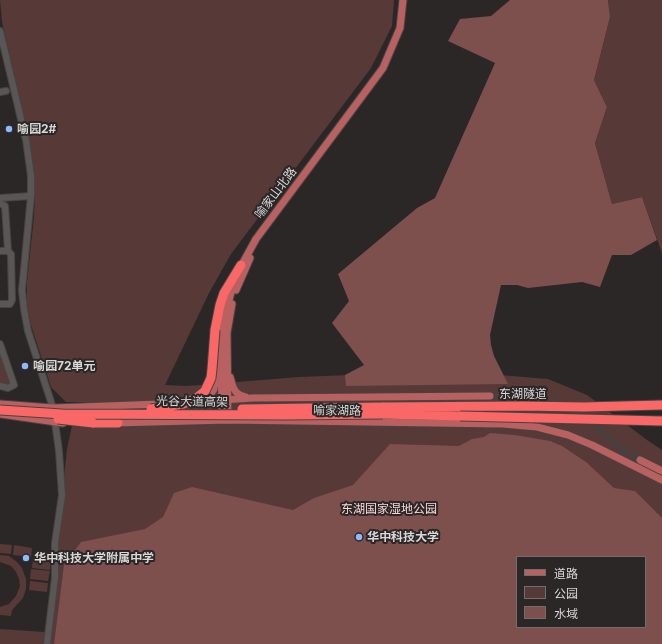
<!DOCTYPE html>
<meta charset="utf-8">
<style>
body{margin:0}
#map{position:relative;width:662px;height:644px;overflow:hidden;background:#2b2727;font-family:Inter,"Noto Sans SC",sans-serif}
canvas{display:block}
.legend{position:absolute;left:516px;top:556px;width:130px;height:72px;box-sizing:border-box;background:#2b2727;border:1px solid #716d6d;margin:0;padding:5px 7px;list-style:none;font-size:12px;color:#d9d7d7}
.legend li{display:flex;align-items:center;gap:8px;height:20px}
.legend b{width:20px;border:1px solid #716d6d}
</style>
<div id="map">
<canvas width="662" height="644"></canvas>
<ul class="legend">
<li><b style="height:5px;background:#b96060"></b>道路</li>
<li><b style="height:11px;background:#573937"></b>公园</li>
<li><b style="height:11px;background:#7d4f4d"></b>水域</li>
</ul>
</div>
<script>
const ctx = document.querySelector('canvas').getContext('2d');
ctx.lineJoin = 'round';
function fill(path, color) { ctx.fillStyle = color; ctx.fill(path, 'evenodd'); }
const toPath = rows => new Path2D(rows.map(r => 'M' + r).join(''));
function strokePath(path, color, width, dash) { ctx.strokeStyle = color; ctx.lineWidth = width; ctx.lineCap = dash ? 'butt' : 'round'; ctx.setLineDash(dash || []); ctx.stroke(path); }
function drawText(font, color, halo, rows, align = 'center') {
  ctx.font = font + ' Inter,"Noto Sans SC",sans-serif'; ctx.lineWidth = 4; ctx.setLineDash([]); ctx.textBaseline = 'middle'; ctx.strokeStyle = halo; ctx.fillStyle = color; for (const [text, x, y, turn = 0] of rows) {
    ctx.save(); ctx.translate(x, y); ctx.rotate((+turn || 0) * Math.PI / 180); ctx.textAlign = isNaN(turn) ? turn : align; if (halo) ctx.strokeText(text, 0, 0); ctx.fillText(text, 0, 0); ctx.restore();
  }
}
fill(toPath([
 [0,0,394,0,392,26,371,68,231,254,209,293,165,385,187,386,299,377,452,371,548,379,587,395,647,440,662,450,662,644,47,644,67,449,72,426,86,402,66,402,51,387,31,325,27,304,27,282,34,217,35,189,29,140,2,22],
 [517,557,645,557,645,627,517,627],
 [608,0,662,0,662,253,642,197,612,204,595,143,607,107,594,80,610,17],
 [0,348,12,384,7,386,0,383],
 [0,544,12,545,11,554,0,553],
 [14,545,32,548,31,557,13,555],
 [0,555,9,556,17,562,22,568,26,579,26,589,23,598,12,610,11,616,0,615,0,607,9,604,16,596,20,586,19,579,16,572,11,566,0,562],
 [33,558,51,560,50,570,32,568],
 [31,569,50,571,48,581,30,579],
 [30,581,48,583,47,592,29,590],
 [0,629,45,632,43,644,0,644]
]), '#573937');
fill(toPath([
 [510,0,608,0,610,17,594,80,607,107,595,143,612,204,642,197,657,240,631,255,612,255,600,287,582,282,528,288,517,285,501,285,490,335,491,345,494,356,508,384,346,386,345,375,364,365,332,323,349,301,338,274,417,208,435,198,495,63,448,41,460,19,491,16],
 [490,433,515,435,550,441,562,446,586,462,614,488,635,491,662,518,662,644,54,644,64,565,81,542,145,529,163,517,174,493,192,487,293,510,314,498,353,485,390,444,459,446,472,439,484,437],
 [517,557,645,557,645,627,517,627]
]), '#7d4f4d');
strokePath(toPath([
 [490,396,523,396,548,401,566,407,591,423,619,447,640,460]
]), '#454141', 7, [7, 3.5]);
const minor = toPath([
 [0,31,26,140,31,176,31,196,22,290,24,309,28,331,53,408,59,451,62,495,55,543,55,578,47,644],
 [0,92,6,91],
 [0,198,31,196],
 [0,203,5,206,8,251,11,254,12,300,10,304,0,304],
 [0,251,8,251],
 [0,344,14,385,8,388,0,386]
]);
const major = toPath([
 [239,270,256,239,383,68,400,28,403,0],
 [236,290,250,258],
 [230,377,233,387,236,392,240,395,246,397],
 [202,400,210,395,214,389,217,369],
 [192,402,253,398,490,396],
 [0,404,53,408,160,404],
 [0,414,63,423],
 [222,419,221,345,225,316,234,281],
 [228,419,227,333,232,304],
 [114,423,228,420,503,424,537,427,568,435,592,445,662,480],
 [640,460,662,471]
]);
const highway = toPath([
 [215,330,220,305,224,293,241,265],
 [383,407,521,406,584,407,662,405],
 [383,414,460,416],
 [93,423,118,423]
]);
strokePath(minor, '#464444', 8);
strokePath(major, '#464444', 9);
strokePath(highway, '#464444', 11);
strokePath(minor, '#595655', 6);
strokePath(major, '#b96060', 7);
strokePath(highway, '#f96767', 9);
const highwayBridge = toPath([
 [151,409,183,404,195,399,205,391,211,378,212,369,215,330],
 [242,409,383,407],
 [0,410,62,414,286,415,383,414],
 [460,416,662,421],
 [58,419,93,423]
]);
strokePath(highwayBridge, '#464444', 11, []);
strokePath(highwayBridge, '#f96767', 9);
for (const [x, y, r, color] of [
 [9,129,4,"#8eb9fc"],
 [25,366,4,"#8eb9fc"],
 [359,537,4,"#8eb9fc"],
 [26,558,4,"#8eb9fc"]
]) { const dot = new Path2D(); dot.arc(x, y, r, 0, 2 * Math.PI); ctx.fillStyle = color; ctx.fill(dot); strokePath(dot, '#2b2727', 1.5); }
drawText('bold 12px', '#d9d7d7', '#2b2727', [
 ["喻园2#",17,129],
 ["喻园72单元",33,366],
 ["华中科技大学",367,537],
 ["华中科技大学附属中学",34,558]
], 'left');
drawText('12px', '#d9d7d7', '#2b2727', [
 ["喻家山北路",276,193,-53],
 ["东湖隧道",523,394],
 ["光谷大道高架",192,402,1],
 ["喻家湖路",337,411,1]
]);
drawText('12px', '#f8d7d5', '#2b2727', [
 ["东湖国家湿地公园",389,509]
]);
</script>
